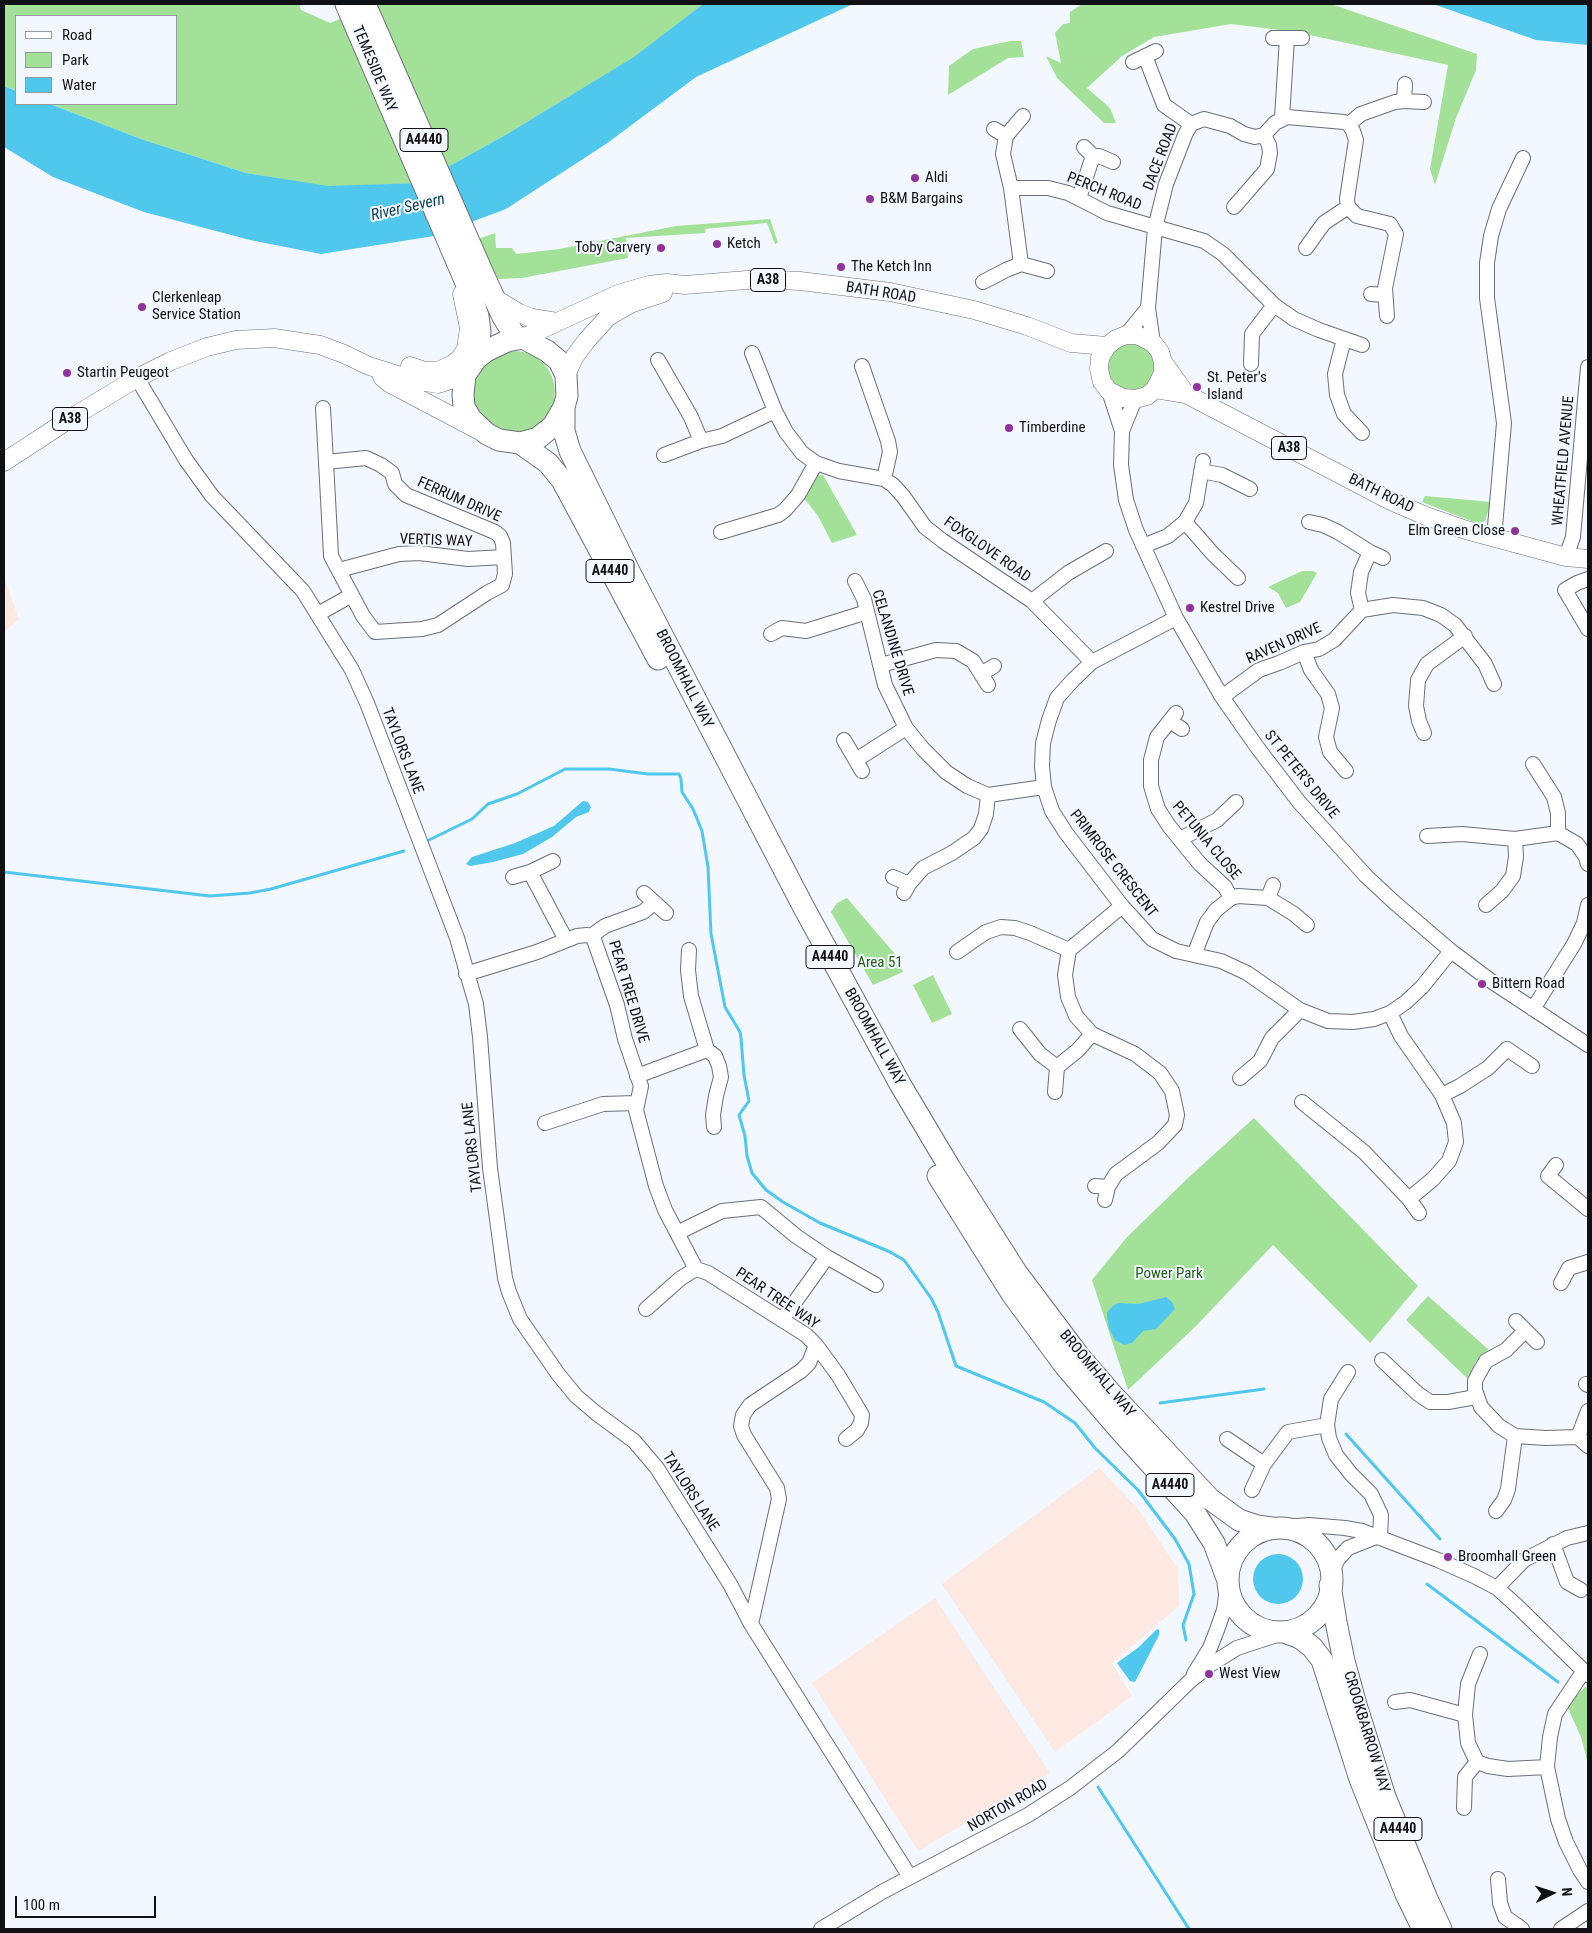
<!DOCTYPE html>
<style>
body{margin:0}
#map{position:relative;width:1592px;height:1933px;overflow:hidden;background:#f3f7ff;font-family:"Roboto Condensed",sans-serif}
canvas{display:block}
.frame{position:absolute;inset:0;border:5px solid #101114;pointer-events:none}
.legend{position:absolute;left:15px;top:15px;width:162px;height:90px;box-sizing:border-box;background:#f3f7ff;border:1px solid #989ba1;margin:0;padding:6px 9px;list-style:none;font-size:15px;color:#101114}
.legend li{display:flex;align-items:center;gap:10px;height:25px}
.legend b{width:25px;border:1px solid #989ba1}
.north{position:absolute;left:1527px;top:1868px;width:50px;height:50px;-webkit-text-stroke:4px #f3f7ff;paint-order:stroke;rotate:86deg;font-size:14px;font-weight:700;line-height:20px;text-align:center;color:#101114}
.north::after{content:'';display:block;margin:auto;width:18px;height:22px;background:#101114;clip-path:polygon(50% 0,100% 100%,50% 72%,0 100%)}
.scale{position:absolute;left:15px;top:1896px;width:141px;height:22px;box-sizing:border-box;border:2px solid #101114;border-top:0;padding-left:6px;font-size:15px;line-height:18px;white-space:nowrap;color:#101114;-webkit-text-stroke:4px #f3f7ff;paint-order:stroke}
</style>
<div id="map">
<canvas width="1592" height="1933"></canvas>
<div class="frame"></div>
<ul class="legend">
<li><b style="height:6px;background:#fff"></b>Road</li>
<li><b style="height:14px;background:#a4e198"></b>Park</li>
<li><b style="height:14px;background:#50c8ee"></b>Water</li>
</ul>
<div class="north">N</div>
<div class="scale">100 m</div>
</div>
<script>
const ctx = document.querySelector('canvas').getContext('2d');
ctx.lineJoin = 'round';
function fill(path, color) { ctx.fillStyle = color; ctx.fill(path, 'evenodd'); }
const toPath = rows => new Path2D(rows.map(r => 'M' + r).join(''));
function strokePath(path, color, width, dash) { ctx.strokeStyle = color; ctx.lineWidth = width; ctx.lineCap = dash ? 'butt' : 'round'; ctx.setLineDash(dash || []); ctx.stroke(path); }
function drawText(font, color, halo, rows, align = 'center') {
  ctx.font = font + ' "Roboto Condensed",sans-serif'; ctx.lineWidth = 4; ctx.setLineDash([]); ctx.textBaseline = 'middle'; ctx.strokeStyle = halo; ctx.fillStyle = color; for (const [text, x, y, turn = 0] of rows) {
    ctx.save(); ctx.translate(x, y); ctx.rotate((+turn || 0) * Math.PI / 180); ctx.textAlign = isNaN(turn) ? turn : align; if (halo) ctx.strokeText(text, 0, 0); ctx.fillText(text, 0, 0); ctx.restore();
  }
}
fill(toPath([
 [4,578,19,619,4,632],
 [1099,1468,1138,1509,1178,1569,1179,1606,1112,1663,1132,1696,1055,1752,942,1584],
 [935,1598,1050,1773,918,1851,812,1683]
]), '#fde8e2');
fill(toPath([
 [4,4,299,4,301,10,330,23,375,4,703,4,635,57,507,134,419,183,328,187,246,173,141,139,50,104,176,104,176,16,16,16,16,91,4,86],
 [1082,4,1331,4,1477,54,1476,70,1456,118,1435,185,1430,169,1448,65,1296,32,1231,24,1154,37,1122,56,1087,88,1110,108,1116,123,1104,123,1057,78,1046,56,1061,63,1055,33,1063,24,1070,23,1070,12],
 [1010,41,1021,41,1024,57,1008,58,948,95,949,66,973,49],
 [770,219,778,243,775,244,767,223,705,229,705,233,626,238,628,258,522,278,498,279,475,240,495,233,496,248,512,248,516,254,559,249,676,226],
 '1107 368a24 24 0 1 1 48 0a24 24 0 1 1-48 0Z',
 '473 392a41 41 0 1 1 82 0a41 41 0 1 1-82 0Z',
 [818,475,823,475,857,535,832,543,818,516,804,498],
 [1425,496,1491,502,1485,521,1479,524,1422,502],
 [1302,571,1313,571,1317,573,1300,602,1286,608,1278,593,1268,587],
 [847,898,894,953,903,972,873,985,831,912,837,903],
 [933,975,952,1014,932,1023,913,985],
 [1254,1118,1418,1286,1370,1343,1273,1245,1196,1326,1128,1390,1092,1280,1127,1237,1189,1177],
 [1428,1296,1489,1350,1476,1361,1468,1379,1406,1320],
 [1585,1687,1588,1688,1588,1764,1581,1737,1567,1706,1573,1699]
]), '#a4e198');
fill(toPath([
 [703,4,853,4,696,77,606,144,506,209,434,236,321,254,250,240,144,212,53,177,4,147,4,86,16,91,16,104,50,104,141,139,246,173,328,186,419,183,507,134,634,57],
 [1433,4,1588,4,1588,45,1536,40],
 [583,801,588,802,591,807,589,812,576,817,552,837,523,854,493,862,470,866,466,864,472,857,515,843,554,826],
 [1166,1297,1172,1302,1175,1309,1156,1329,1143,1331,1132,1343,1124,1345,1115,1340,1109,1329,1107,1316,1107,1312,1114,1305,1118,1303,1138,1304],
 '1253 1579a25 25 0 1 1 50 0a25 25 0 1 1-50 0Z',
 [1157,1629,1159,1630,1159,1635,1135,1682,1130,1681,1117,1663,1139,1647]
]), '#50c8ee');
strokePath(toPath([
 [427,841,472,819,488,804,517,794,565,769,609,769,648,774,679,774,681,779,682,792,693,809,702,831,708,867,711,934,725,1007,740,1032,741,1038,744,1075,749,1101,739,1115,745,1136,747,1156,752,1173,766,1190,783,1202,820,1223,888,1251,904,1260,931,1298,938,1312,956,1366,1044,1402,1075,1423,1095,1448,1138,1490,1175,1539,1189,1564,1194,1594,1183,1625,1186,1640],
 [4,872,210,896,250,893,271,889,404,851],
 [1160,1403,1264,1389],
 [1346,1434,1440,1539],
 [1427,1584,1558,1682],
 [1098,1787,1189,1929]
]), '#50c8ee', 3);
const minor = toPath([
 [1273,38,1302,38],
 [1145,56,1164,105,1191,124],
 [1133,62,1156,51],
 [1404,101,1405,84],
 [1023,116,1006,136,1003,154,1011,188,1021,264,1047,271],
 [1282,118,1287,38],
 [1349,124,1361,114,1395,102,1404,101,1424,102],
 [994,129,1006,136],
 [1084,147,1093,156],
 [1011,188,1048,188,1068,193,1107,213,1204,241,1223,254,1274,305,1294,319,1319,330,1362,345],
 [1079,198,1093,156,1099,156,1113,162],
 [1234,207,1267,169,1270,153,1269,145,1264,135],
 [1306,248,1324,223,1348,207],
 [983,282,1006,270,1021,264],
 [1371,294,1385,295],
 [1126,335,1148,308],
 [1344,339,1335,374,1337,395,1344,414,1362,433],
 [1153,343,1148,308,1155,228,1166,184,1185,135,1191,124,1204,119,1230,126,1244,134,1255,137,1264,135,1275,123,1287,117,1344,122,1349,124,1353,131,1356,140,1347,199,1348,207,1357,216,1390,224,1396,234,1385,288,1387,316],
 [752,353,775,411,786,432,802,453,816,463,839,471,884,479,893,485,903,496,925,527,943,541,1032,601,1092,662],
 [658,360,691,417,701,441],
 [1251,364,1252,334,1274,305],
 [862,366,888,441,890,452,884,479],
 [137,378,186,460,212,496,303,591,352,670,367,703,457,938,476,1004,480,1037,490,1168,505,1278,509,1292,520,1319,558,1374,576,1396,596,1413,634,1441,657,1468,730,1584,751,1624,910,1877],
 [1109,391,1122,431],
 [1135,399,1122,431,1121,465,1126,500,1136,530,1176,618,1222,697,1257,747,1299,802,1366,876,1395,903,1451,951,1491,981,1588,1045],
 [323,408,326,462],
 [664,455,701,441,722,436,775,411],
 [366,458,381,465,392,473,395,484,406,495,495,532,500,536,503,543,505,574,502,585,487,593,438,625,422,629,375,632,363,616,331,556,330,536,326,462,366,458],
 [1201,471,1222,475,1250,489],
 [1185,522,1213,554,1238,578],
 [1309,522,1323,525,1338,532,1370,552,1361,572,1358,593,1362,610],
 [721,532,778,515,785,510,798,495,816,463],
 [1494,538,1504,423,1487,298,1487,263,1491,236,1499,209,1523,158],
 [1143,546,1168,536,1185,522,1196,503,1203,461],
 [1370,552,1383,558],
 [1566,557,1573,537,1588,367],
 [339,570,399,554,419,553,468,559,504,557],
 [1588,579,1577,583,1565,590,1588,629],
 [855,581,864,599,885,685,906,728,923,749,946,772,967,786,988,795,1044,787],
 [1032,601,1068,573,1106,551],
 [318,614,352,595],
 [1176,618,1092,662,1073,680,1057,698,1049,720,1043,743,1042,766,1044,787,1052,811,1066,833,1122,906,1152,939,1176,951,1221,961,1247,973,1300,1010,1328,1021,1353,1022,1374,1019,1390,1013,1406,1002,1422,987,1451,951],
 [771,634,782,628,806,631,867,612],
 [1304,652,1311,670,1328,694,1332,708,1326,737,1330,752,1346,771],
 [881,665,936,650,956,651,973,661,988,685],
 [981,674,994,666],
 [1222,697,1259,670,1279,663,1304,652,1319,649,1334,640,1362,610,1393,605,1423,608,1441,615,1455,625,1485,664,1494,684],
 [1176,713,1157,737,1151,760,1151,786,1158,809,1169,826,1200,864,1225,887,1231,898],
 [1170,721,1182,729],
 [1424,733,1419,721,1416,706,1418,680,1427,664,1465,636],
 [844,740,862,771],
 [856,760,906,728],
 [1533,764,1554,797,1558,813,1558,833],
 [1427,836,1462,834,1515,839,1558,833,1577,844,1586,857,1588,864],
 [1180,839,1217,820,1236,802],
 [530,872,566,940],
 [513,877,530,872,553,861],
 [893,877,909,884],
 [644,893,666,913],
 [904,893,909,884,923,868,952,853,974,838,981,829,986,814,988,795],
 [1268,898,1273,885],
 [1486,905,1502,891,1513,876,1516,857,1515,839],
 [591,936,605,926,643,912,654,903],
 [957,952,986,932,1001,927,1015,928,1030,933,1069,950],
 [1194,955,1207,922,1216,910,1231,898,1238,896,1268,898,1294,914,1307,925],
 [466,974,537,952,577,936,587,935,593,937,617,1005,625,1039,641,1086,636,1110,656,1186,665,1210,696,1269],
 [1533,1009,1574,944,1584,923,1588,905],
 [1020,1029,1040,1054,1057,1067,1078,1050,1092,1034],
 [707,1050,715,1056,719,1066,721,1077,716,1096,713,1115,714,1127],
 [637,1076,707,1050,691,996,688,970,689,950],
 [1240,1078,1260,1061,1272,1038,1300,1010],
 [1055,1092,1057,1067],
 [1442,1095,1460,1086,1488,1068,1507,1049,1532,1066],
 [1302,1102,1364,1152,1409,1199,1433,1179,1449,1161,1456,1142,1454,1123,1442,1095,1401,1036,1390,1013],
 [545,1123,603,1104,636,1103],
 [1556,1165,1548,1176,1588,1209],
 [1095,1186,1108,1187],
 [1409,1199,1419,1213],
 [1105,1200,1108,1187,1116,1174,1158,1143,1175,1125,1177,1115,1172,1091,1160,1073,1135,1054,1092,1034,1076,1016,1068,997,1065,975,1069,950,1122,906],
 [677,1233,722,1211,761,1207,796,1236,827,1257],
 [696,1269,708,1273,806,1335,816,1345,809,1363,801,1371,750,1405,743,1415,741,1426,744,1435,777,1488,779,1499,751,1624],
 [1561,1283,1569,1268,1588,1262],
 [646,1309,681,1278,696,1269],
 [782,1320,827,1257,876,1285],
 [1516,1321,1537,1342],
 [1525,1331,1506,1350,1486,1361,1479,1373,1475,1381,1475,1390,1481,1407,1499,1426,1515,1436,1546,1438,1578,1437,1588,1446],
 [816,1345,838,1375,862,1415,861,1423,857,1430,846,1439],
 [1382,1360,1417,1393,1430,1402,1448,1402,1476,1397],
 [1348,1372,1331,1399,1327,1425,1329,1438,1336,1455,1351,1474,1371,1494,1381,1515,1380,1538],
 [1586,1384,1588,1385],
 [1578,1437,1588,1411],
 [1227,1439,1264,1464],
 [1252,1490,1264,1464,1288,1432,1327,1425],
 [1496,1511,1504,1500,1508,1489,1515,1436],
 [1285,1527,1309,1525,1345,1528,1362,1531,1438,1560,1474,1576,1497,1588,1516,1605,1588,1675],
 [1553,1544,1567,1582,1581,1590],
 [1331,1573,1338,1559,1348,1548,1376,1537],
 [1497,1588,1524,1560,1567,1538,1588,1533],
 [1480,1654,1468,1684,1465,1715,1468,1743,1477,1762,1488,1766,1508,1769,1547,1767],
 [1583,1672,1555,1714,1550,1737,1547,1767,1558,1819,1566,1842,1580,1870,1588,1882],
 [1194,1674,1210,1648,1217,1630,1224,1610,1227,1588],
 [1395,1702,1410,1700,1465,1715],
 [1464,1808,1465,1777,1477,1762],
 [1498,1879,1500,1903,1505,1917,1522,1929],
 [821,1929,882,1892,1028,1815,1070,1788,1118,1751,1190,1681,1210,1665,1237,1648,1283,1633],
 [1561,1929,1588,1911]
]);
const major = toPath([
 [494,298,519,313,532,318,557,322],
 [523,338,618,294,649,285,667,283,685,285,759,279,800,281,890,292,974,310,1027,326,1071,343,1107,346],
 [1163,362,1163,373,1155,389,1147,396,1135,399,1123,398,1109,391,1102,382,1099,369,1100,358,1107,346,1116,339,1126,335,1137,335,1153,343,1160,352,1163,362,1186,394],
 [410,366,425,371,438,371,453,364,460,358,466,349,469,328,462,294],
 [566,375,575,356,587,340,608,317,630,304,663,293],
 [382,377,389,383,482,432],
 [1155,389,1186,394,1391,501,1426,516,1466,530,1566,557,1588,559],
 [4,462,71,418,137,378,171,361,207,347,236,340,274,338,320,345,344,354,369,366,414,380,438,384,465,375]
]);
const highway = toPath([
 [346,4,470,292,478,316,480,332,476,359],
 [365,4,484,276,503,317,517,339],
 [523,338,547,351,559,361,566,375,567,396,564,407,553,426,538,438,520,443,499,440,487,434,471,419,464,407,463,394,465,375,476,359,486,351,507,341,523,338],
 [564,407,564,431,570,451,630,573,803,906,900,1084,950,1168,1016,1272,1079,1356,1110,1392,1210,1499,1239,1520,1257,1526,1272,1528],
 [520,443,548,463,562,480,658,659],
 [938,1176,1012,1294,1065,1366,1118,1428,1195,1513,1214,1543,1227,1578],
 '1228 1580a52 52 0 1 1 104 0a52 52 0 1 1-104 0Z',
 [1330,1585,1336,1622,1344,1661,1356,1705,1385,1797,1427,1899,1441,1929],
 [1287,1633,1300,1638,1312,1647,1322,1660,1360,1779,1406,1894,1423,1929]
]);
strokePath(minor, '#6b6f77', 16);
strokePath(major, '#6b6f77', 19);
strokePath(highway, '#6b6f77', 23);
strokePath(minor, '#fff', 14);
strokePath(major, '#fff', 18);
strokePath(highway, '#fff', 21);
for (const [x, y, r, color] of [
 [915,178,5,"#8f339e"],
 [870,199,5,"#8f339e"],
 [717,244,5,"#8f339e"],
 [661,248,5,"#8f339e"],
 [841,267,5,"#8f339e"],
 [142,307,5,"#8f339e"],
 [67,373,5,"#8f339e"],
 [1197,387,5,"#8f339e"],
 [1009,428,5,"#8f339e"],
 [1515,531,5,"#8f339e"],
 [1190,608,5,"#8f339e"],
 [1482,984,5,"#8f339e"],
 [1448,1557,5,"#8f339e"],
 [1209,1674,5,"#8f339e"]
]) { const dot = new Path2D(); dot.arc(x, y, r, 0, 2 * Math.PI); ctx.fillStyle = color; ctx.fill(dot); strokePath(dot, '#f3f7ff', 2); }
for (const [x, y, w] of [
 [424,140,48],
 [768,280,35],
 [70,419,35],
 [1289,448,35],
 [610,571,48],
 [830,957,48],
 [1170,1485,48],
 [1398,1829,48]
]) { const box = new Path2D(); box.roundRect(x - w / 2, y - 11.5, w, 23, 4); ctx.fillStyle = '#f3f7ff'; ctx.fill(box); strokePath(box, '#101114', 1); }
drawText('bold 14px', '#101114', null, [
 ["A4440",424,140],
 ["A38",768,280],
 ["A38",70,419],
 ["A38",1289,448],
 ["A4440",610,571],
 ["A4440",830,957],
 ["A4440",1170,1485],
 ["A4440",1398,1829]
]);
drawText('15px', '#101114', '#f3f7ff', [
 ["TEMESIDE WAY",374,69,67],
 ["DACE ROAD",1161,157,-69],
 ["PERCH ROAD",1104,192,22],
 ["BATH ROAD",881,293,9],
 ["WHEATFIELD AVENUE",1564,461,-85],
 ["BATH ROAD",1381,494,26],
 ["FERRUM DRIVE",459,500,24],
 ["VERTIS WAY",436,541,2],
 ["FOXGLOVE ROAD",987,550,35],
 ["CELANDINE DRIVE",892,643,73],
 ["RAVEN DRIVE",1284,644,-24],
 ["BROOMHALL WAY",684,679,63],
 ["TAYLORS LANE",402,751,69],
 ["ST PETER'S DRIVE",1301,775,51],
 ["PETUNIA CLOSE",1206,841,50],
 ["PRIMROSE CRESCENT",1113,864,52],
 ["PEAR TREE DRIVE",628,992,73],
 ["BROOMHALL WAY",874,1037,61],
 ["TAYLORS LANE",473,1147,-96],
 ["PEAR TREE WAY",777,1299,34],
 ["BROOMHALL WAY",1097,1374,50],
 ["TAYLORS LANE",690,1492,57],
 ["CROOKBARROW WAY",1366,1732,73],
 ["NORTON ROAD",1008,1806,-30]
]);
drawText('15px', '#101114', '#f3f7ff', [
 ["Aldi",925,178],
 ["B&M Bargains",880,199],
 ["Ketch",727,244],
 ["Toby Carvery",651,248,"right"],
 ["The Ketch Inn",851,267],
 ["Clerkenleap",152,298],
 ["Service Station",152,315],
 ["Startin Peugeot",77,373],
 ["St. Peter's",1207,378],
 ["Island",1207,395],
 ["Timberdine",1019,428],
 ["Elm Green Close",1505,531,"right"],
 ["Kestrel Drive",1200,608],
 ["Bittern Road",1492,984],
 ["Broomhall Green",1458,1557],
 ["West View",1219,1674]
], 'left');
drawText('15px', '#26601a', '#f3f7ff', [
 ["Area 51",880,963],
 ["Power Park",1169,1274]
]);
drawText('italic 16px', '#083f4f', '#f3f7ff', [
 ["River Severn",408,208,-13]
]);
</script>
